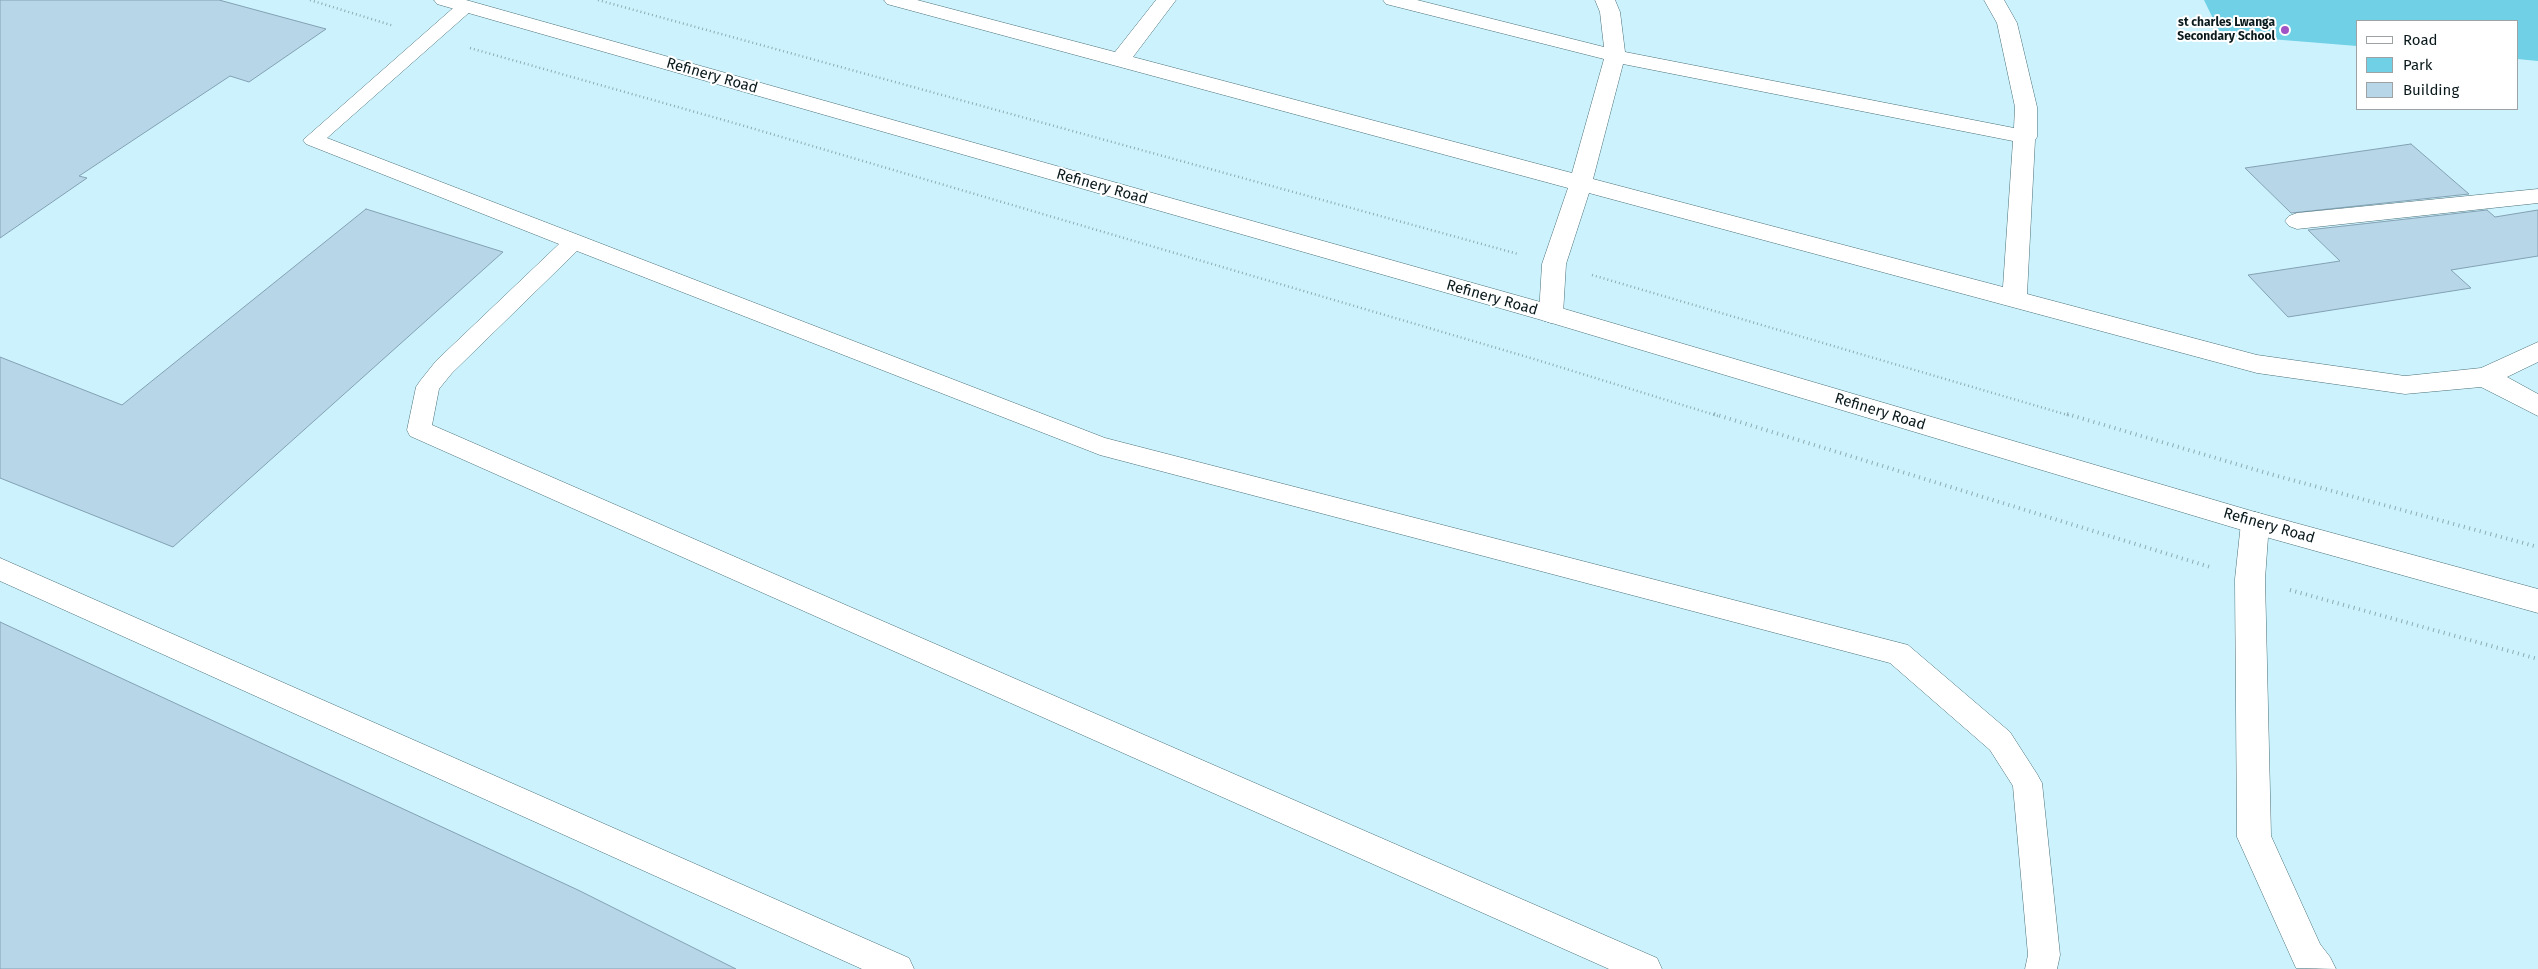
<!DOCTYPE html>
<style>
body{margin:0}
#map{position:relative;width:2538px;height:969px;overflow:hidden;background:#ccf3fd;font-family:"Fira Sans",sans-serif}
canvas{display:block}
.legend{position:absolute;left:2356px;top:20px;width:162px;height:90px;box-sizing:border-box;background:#fff;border:1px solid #9da3a4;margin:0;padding:6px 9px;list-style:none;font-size:15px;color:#0a191c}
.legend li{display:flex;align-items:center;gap:10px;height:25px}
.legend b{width:25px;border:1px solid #9da3a4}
</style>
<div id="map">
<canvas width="2538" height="969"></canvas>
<ul class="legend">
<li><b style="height:6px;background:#fff"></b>Road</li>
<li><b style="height:14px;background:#70d0e6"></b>Park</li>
<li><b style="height:14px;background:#b7d7e9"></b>Building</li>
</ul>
</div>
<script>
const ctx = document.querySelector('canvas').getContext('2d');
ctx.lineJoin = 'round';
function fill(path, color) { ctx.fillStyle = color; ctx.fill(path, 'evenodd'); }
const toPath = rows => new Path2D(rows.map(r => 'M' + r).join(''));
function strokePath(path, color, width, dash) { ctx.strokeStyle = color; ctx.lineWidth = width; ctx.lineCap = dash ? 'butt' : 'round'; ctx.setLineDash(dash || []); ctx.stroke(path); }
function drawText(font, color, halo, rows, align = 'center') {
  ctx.font = font + ' "Fira Sans",sans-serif'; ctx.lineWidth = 4; ctx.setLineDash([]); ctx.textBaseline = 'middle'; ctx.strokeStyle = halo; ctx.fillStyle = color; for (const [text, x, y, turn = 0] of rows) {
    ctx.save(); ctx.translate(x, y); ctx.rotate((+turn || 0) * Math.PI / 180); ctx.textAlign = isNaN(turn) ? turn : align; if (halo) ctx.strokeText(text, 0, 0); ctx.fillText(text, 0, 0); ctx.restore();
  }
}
fill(toPath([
 [2204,0,2538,0,2538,61,2517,59,2517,21,2357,21,2357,46,2221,35]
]), '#70d0e6');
const building = toPath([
 [0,0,219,0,326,29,249,82,230,76,79,176,87,178,0,238,0,0],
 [2411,144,2469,194,2291,213,2245,168,2411,144],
 [366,209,503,252,173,547,0,478,0,357,122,405,366,209],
 [2487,210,2495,217,2538,210,2538,256,2451,270,2471,288,2288,317,2248,275,2340,261,2308,230,2487,210],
 [0,622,578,890,736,969,0,969,0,622]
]);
fill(building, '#b7d7e9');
strokePath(building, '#83a1b3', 1);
const service = toPath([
 [466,1,472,2,475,6,472,10,327,138,1105,438,1908,645,2010,732,2037,774,2042,783,2060,955,2057,969,2025,969,2028,955,2013,786,1990,750,1890,663,1100,455,577,251,452,373,439,389,432,425,1657,958,1662,969,1609,969,410,436,407,430,416,387,420,381,436,361,559,244,306,144,303,140,460,2,466,1],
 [0,558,909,958,914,969,862,969,0,581,0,558]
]);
const minor = toPath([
 [884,0,917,0,1115,52,1156,0,1176,0,1133,57,1572,173,1604,59,1386,4,1383,0,1417,0,1604,47,1600,12,1595,0,1615,0,1620,12,1625,52,2014,128,2015,107,1997,23,1984,0,2004,0,2017,23,2037,107,2037,137,2035,140,2027,294,2257,355,2405,376,2481,368,2538,342,2538,362,2507,377,2538,394,2538,416,2481,387,2405,394,2257,373,1589,193,1566,264,1563,314,1560,320,1551,323,1542,320,1539,314,1542,264,1568,188,887,4,884,0],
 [1623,64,2013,141,2003,287,1593,179,1623,64],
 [2538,189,2538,203,2297,229,2289,226,2285,221,2289,216,2297,213,2538,189]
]);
const tertiary = toPath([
 [2255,512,2265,515,2269,523,2265,579,2271,836,2320,944,2330,957,2336,969,2296,968,2237,837,2235,579,2241,523,2245,515,2255,512]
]);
const secondary = toPath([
 [434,0,466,0,1551,305,2255,512,2538,589,2538,613,2255,534,1545,321,437,4,434,0]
]);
strokePath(service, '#4b6f78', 1);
strokePath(minor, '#4b6f78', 1);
strokePath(tertiary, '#4b6f78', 1);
strokePath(secondary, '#4b6f78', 1);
strokePath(toPath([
 [310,0,394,26],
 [598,0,1518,254],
 [470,48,741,125,1534,359,1718,416],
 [1592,275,2071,416]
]), '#8cabb2', 2.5, [1, 3]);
strokePath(toPath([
 [1714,414,2210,567],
 [2067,414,2270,474,2538,547],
 [2290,590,2538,659]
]), '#8cabb2', 4, [1, 4.5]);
fill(service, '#fff');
fill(minor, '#fff');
fill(tertiary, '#fff');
fill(secondary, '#fff');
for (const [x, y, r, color] of [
 [2285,30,5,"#9f53c4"]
]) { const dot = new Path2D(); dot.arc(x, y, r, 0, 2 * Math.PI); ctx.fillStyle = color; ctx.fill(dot); strokePath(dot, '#fff', 2); }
drawText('bold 12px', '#0a191c', '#fff', [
 ["st charles Lwanga",2275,23],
 ["Secondary School",2275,37]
], 'right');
drawText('15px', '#0a191c', '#fff', [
 ["Refinery Road",712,76,16],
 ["Refinery Road",1102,187,16],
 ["Refinery Road",1492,298,16],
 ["Refinery Road",1880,412,17],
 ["Refinery Road",2269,526,16]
]);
</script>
